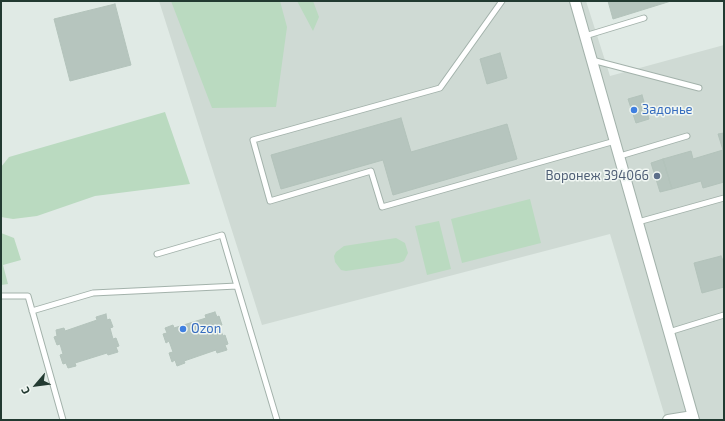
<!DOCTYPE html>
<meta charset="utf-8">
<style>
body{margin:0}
#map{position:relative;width:725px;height:421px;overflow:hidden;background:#e0eae5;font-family:"Exo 2",sans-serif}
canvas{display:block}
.frame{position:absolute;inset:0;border:2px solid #223a31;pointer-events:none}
.north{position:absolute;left:16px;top:365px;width:40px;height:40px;-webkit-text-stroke:3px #f1f7f3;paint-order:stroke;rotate:242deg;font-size:11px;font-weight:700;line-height:16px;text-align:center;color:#223a31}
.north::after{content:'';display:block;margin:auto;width:14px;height:18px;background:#223a31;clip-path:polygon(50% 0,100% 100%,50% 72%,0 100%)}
</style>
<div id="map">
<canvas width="725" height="421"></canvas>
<div class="frame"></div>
<div class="north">С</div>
</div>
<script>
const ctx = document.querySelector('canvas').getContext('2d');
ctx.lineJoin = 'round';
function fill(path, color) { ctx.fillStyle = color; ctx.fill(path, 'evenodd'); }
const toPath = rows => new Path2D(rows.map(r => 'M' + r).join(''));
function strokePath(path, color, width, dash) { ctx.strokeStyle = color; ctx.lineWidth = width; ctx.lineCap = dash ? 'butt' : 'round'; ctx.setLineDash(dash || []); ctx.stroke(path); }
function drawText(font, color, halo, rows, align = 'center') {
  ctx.font = font + ' "Exo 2",sans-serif'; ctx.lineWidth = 3; ctx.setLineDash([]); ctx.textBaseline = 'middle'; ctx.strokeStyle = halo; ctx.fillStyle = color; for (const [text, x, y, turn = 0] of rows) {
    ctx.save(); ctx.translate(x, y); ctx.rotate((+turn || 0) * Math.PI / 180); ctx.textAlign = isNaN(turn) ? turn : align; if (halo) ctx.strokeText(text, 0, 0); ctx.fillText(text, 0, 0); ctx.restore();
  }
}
fill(toPath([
 [159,1,586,1,610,76,724,45,724,420,666,420,610,234,262,325]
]), '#cfdad4');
fill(toPath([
 [171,1,280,1,287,27,276,107,212,108],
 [297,1,313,1,319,17,313,31],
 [165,112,190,184,95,196,37,216,13,219,1,217,1,167,9,157],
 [530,199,541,243,462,263,451,219],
 [439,221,451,269,427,275,415,226],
 [1,233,14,238,21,260,3,265,8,284,1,285],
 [396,238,405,243,408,253,404,261,399,263,346,271,341,270,335,262,334,256,336,252,344,246]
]), '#badac0');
const building = toPath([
 [608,1,671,1,613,19,608,1],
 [115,4,131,65,70,81,54,19,115,4],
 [500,53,507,78,487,84,480,59,500,53],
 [642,95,649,119,636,123,628,99,642,95],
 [401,118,411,152,507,124,517,159,393,195,383,160,281,189,271,155,401,118],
 [724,133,724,182,703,188,701,181,672,189,663,159,691,151,693,159,723,150,718,134,724,133],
 [663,159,672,189,660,192,651,163,663,159],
 [721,256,724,263,724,287,702,293,694,263,721,256],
 [215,312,217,317,219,316,222,325,219,326,223,336,225,335,228,344,225,345,227,350,217,353,216,350,184,361,185,363,177,366,175,360,172,362,169,353,173,352,169,341,166,343,163,334,167,333,165,328,173,325,174,328,206,318,205,315,215,312],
 [106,314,107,320,110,319,113,327,110,328,113,339,116,338,119,346,116,347,118,352,108,355,107,353,75,363,76,366,68,368,66,363,63,364,60,355,63,354,60,344,57,345,54,337,57,336,56,330,64,328,65,331,97,320,96,317,106,314]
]);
fill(building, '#b6c5be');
strokePath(building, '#b3c3bb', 1);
const service = toPath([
 [502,1,440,88,253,140,270,201,371,171,382,207,615,141],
 [585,36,644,18],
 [592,60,699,88],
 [620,156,687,136],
 [638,222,724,198],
 [157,254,222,235,237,286],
 [1,296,28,296,63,420],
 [32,311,93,293,237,286,277,420],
 [669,332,724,315]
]);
const minor = toPath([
 [575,1,694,420],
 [668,420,693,416]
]);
strokePath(service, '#a3b2ab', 7);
strokePath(minor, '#a3b2ab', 12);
strokePath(service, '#fff', 5);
strokePath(minor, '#fff', 10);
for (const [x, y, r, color] of [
 [634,110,4,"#3f7fe0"],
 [657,176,4,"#5c6f8a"],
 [183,329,4,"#3f7fe0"]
]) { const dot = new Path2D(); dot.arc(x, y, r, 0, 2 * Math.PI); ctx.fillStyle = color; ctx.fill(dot); strokePath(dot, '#f1f7f3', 1.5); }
drawText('13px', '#366cbe', '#f1f7f3', [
 ["Задонье",642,110],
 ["Ozon",191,329]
], 'left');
drawText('13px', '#4e5e75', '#f1f7f3', [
 ["Воронеж 394066",649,176]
], 'right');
</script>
